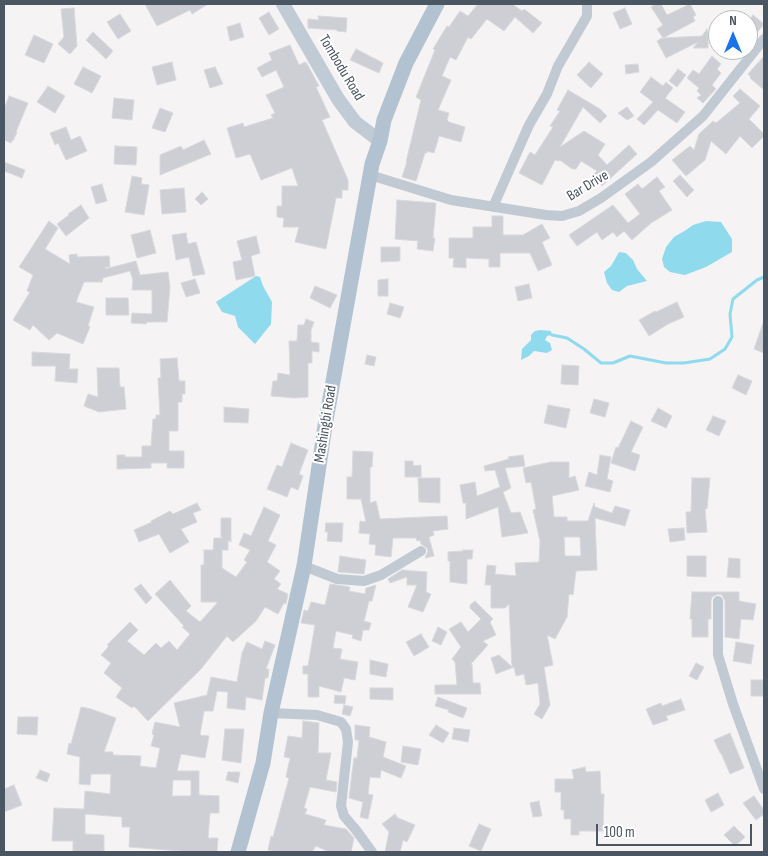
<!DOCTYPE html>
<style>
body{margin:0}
#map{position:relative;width:768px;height:856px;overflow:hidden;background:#f5f3f3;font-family:"Sofia Sans Condensed",sans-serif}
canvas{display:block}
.frame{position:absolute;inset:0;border:5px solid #4a5661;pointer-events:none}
.north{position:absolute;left:708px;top:10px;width:50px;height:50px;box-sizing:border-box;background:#fff;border:1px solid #b7bbc0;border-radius:50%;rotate:0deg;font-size:14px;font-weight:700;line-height:20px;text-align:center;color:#4a5661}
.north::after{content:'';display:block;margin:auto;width:18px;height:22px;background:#1a73e8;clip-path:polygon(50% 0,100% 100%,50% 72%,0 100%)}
.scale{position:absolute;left:596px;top:824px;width:156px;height:22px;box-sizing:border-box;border:2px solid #4a5661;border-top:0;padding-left:6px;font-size:15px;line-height:18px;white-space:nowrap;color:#4a5661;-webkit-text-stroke:4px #fff;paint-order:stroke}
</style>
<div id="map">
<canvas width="768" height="856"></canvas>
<div class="frame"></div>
<div class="north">N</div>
<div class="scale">100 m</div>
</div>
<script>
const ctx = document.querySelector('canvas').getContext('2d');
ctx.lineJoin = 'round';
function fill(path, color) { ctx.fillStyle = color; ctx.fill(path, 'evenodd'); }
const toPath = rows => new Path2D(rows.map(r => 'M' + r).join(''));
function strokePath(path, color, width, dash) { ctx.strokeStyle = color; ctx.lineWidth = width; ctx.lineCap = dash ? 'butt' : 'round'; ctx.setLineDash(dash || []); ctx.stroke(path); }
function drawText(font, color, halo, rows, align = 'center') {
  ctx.font = font + ' "Sofia Sans Condensed",sans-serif'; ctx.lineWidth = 4; ctx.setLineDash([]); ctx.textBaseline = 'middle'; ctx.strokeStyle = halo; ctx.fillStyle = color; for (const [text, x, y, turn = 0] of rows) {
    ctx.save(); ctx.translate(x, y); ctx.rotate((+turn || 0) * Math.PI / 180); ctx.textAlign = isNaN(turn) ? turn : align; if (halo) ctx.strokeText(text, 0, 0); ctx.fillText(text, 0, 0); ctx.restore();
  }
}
fill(toPath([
 [706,221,721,222,732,239,732,252,706,267,685,275,670,272,664,267,662,259,666,247,674,237,686,230,693,225],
 [619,252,626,253,633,260,637,269,647,281,627,286,619,292,612,290,607,283,604,272,611,266],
 [256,276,260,277,263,286,272,302,271,324,255,344,238,327,235,316,222,312,216,302],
 [540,330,551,331,552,335,547,336,545,340,550,343,552,350,547,353,534,351,529,356,521,360,522,349,531,340,531,335,535,331]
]), '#90daee');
strokePath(toPath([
 [552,335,567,338,584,349,601,363,613,363,630,356,666,363,684,363,710,359,725,349,732,337,730,314,733,299,757,280,764,277]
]), '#90daee', 3);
const building = toPath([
 [145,4,208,4,192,14,190,10,157,26,145,4],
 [478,4,512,4,522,11,524,9,542,23,533,33,515,17,504,31,487,19,471,39,468,37,456,60,450,57,442,76,451,80,438,110,449,113,447,120,449,122,465,127,461,142,439,136,434,153,427,151,427,153,425,153,416,181,402,177,407,162,406,162,421,100,416,97,435,50,433,49,447,26,449,27,460,11,468,16,478,4],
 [656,4,661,4,667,15,690,4,696,15,693,17,695,21,663,38,657,29,663,25,651,7,656,4],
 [74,8,77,46,70,54,58,44,64,37,61,9,74,8],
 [625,8,632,24,620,29,613,13,625,8],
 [269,12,279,29,269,35,259,18,269,12],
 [120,14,131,31,118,39,107,22,120,14],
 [753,15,764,24,748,44,748,22,753,15],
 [318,16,347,18,346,32,337,31,337,30,308,28,308,19,319,20,318,16],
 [240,23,244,37,230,41,227,27,240,23],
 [707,29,708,36,710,36,708,37,708,48,693,48,698,42,666,58,657,41,662,38,702,36,707,29],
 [93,32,113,51,106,59,86,40,93,32],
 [34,35,53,44,44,63,25,55,34,35],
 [290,45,299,65,305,62,306,65,306,62,319,86,316,87,330,117,322,120,348,180,348,190,342,190,342,198,336,198,326,249,295,242,299,227,283,227,284,218,277,217,277,206,282,206,282,186,298,186,292,168,261,180,250,154,236,158,227,128,243,123,244,127,273,118,271,115,275,113,266,95,284,87,276,70,262,77,257,68,272,60,269,53,290,45],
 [356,49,383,63,379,73,350,60,356,49],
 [712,56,721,64,717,69,721,73,712,85,716,89,703,103,697,98,701,95,697,91,699,88,687,78,693,70,699,74,712,56],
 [764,56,764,90,750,78,751,77,748,74,764,56],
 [172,62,176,80,157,85,152,67,172,62],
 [589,62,603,74,591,88,577,75,589,62],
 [638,64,639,72,626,74,625,65,638,64],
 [83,67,101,76,92,93,74,84,83,67],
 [215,67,223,84,210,88,204,70,215,67],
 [678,69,686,75,677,87,669,81,678,69],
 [651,77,663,86,666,82,673,88,665,98,685,112,677,123,658,110,644,125,637,119,653,102,640,92,651,77],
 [48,86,65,96,55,113,37,102,48,86],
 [740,89,760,106,749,119,764,134,764,136,752,148,740,136,726,154,711,141,705,160,686,176,672,160,690,146,694,150,699,134,713,121,716,123,740,103,733,96,740,89],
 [568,90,600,109,607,116,600,123,583,107,560,147,584,131,605,144,598,155,607,165,629,145,637,154,602,186,593,175,597,171,581,161,576,169,572,169,560,160,559,161,555,160,542,185,519,173,530,152,535,155,553,127,550,126,560,111,557,110,568,90],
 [9,96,28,103,16,132,17,132,13,141,12,140,11,143,4,140,4,109,9,96],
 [114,98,134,100,132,120,112,118,114,98],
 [627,107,634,116,627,120,618,113,627,107],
 [160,108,173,113,165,132,152,128,160,108],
 [66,127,71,140,80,136,87,151,66,160,58,143,55,145,50,133,66,127],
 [204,140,211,154,160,175,160,155,181,146,183,150,204,140],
 [115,146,137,147,136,165,114,164,115,146],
 [4,162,25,170,22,178,4,171,4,162],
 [680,175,694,190,687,197,673,181,680,175],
 [132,176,142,178,141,184,149,185,144,215,125,212,132,176],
 [657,177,665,187,659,191,672,210,651,223,632,240,624,231,617,237,613,232,602,240,597,232,577,246,569,235,613,205,628,223,640,214,625,194,638,184,642,189,657,177],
 [102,184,107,201,96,204,91,187,102,184],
 [184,188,186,212,162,214,160,190,184,188],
 [202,192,208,199,201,205,195,199,202,192],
 [397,200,436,203,433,238,435,238,433,251,417,249,418,241,395,239,397,200],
 [81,205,89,218,66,236,57,224,69,215,68,214,81,205],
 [492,216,503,216,503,235,523,235,542,224,550,238,542,242,552,265,538,271,530,253,500,253,500,267,489,267,489,259,466,258,466,268,453,267,454,258,449,258,449,238,473,238,473,227,492,227,492,216],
 [49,221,58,228,45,249,70,264,69,255,77,254,77,257,109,256,110,267,106,267,105,269,136,261,140,275,168,272,170,287,167,322,147,322,146,324,131,323,132,313,152,314,152,290,132,290,133,280,130,271,103,278,102,282,84,282,76,302,94,307,88,326,90,327,83,344,57,333,49,340,33,325,30,330,13,320,30,292,27,291,33,275,19,267,49,221],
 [150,230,156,253,137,258,131,235,150,230],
 [186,233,188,244,196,242,205,274,193,276,189,257,176,260,172,235,186,233],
 [256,236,260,253,251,256,255,276,236,280,233,262,242,260,237,241,256,236],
 [381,247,400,247,400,261,381,262,381,247],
 [195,279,200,293,186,297,181,283,195,279],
 [388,279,388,296,378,296,378,280,388,279],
 [529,284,532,298,518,301,515,287,529,284],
 [315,286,337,295,330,308,310,298,315,286],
 [106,298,128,298,129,315,106,315,106,298],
 [677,302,684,317,668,324,649,336,639,320,655,311,656,312,677,302],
 [390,303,404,307,400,318,387,314,390,303],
 [306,319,314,322,311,330,311,342,319,343,319,352,312,351,312,363,308,363,308,397,295,398,271,396,273,381,277,381,278,373,290,375,289,341,297,341,298,325,304,325,306,319],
 [763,323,764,323,764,353,754,349,763,323],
 [32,352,70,354,69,369,78,369,77,383,55,381,56,366,32,366,32,352],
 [367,355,376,357,374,366,365,364,367,355],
 [177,358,179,381,185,381,185,394,182,394,182,402,178,402,178,431,169,431,169,451,184,451,184,468,167,468,167,463,151,463,151,468,117,469,117,455,125,455,125,457,142,457,142,446,151,446,153,419,156,419,156,415,160,415,158,378,161,378,160,359,177,358],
 [562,365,579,366,578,385,561,384,562,365],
 [97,368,119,368,120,387,124,387,126,409,99,412,84,406,88,394,98,397,97,368],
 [738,375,752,381,746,395,732,388,738,375],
 [594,399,609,403,605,417,590,413,594,399],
 [548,405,570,409,566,428,544,423,548,405],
 [224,407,249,409,248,423,224,422,224,407],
 [658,408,672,416,666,428,651,421,658,408],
 [713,416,726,421,719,436,706,430,713,416],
 [631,421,643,427,631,452,640,455,635,471,611,463,616,447,618,448,631,421],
 [291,443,308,450,299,474,303,476,298,490,291,487,287,497,267,489,277,465,282,467,291,443],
 [353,451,373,452,372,467,370,467,370,503,376,501,380,519,447,516,448,529,433,531,434,535,429,537,434,556,425,558,428,551,427,548,421,544,420,540,417,541,416,538,393,538,391,557,375,555,376,545,369,544,370,534,359,533,360,521,366,522,361,499,347,499,347,477,352,477,353,451],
 [523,455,525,466,505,468,511,488,503,492,511,513,520,512,528,533,502,537,498,507,466,519,466,503,463,503,460,485,475,482,477,496,500,487,495,470,485,471,484,466,509,459,508,457,523,455],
 [600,455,611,457,607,479,613,481,610,492,585,486,589,472,597,475,600,455],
 [405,461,413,461,413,466,421,465,421,477,405,477,405,461],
 [551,462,569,462,569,478,575,476,579,490,552,496,554,517,567,517,567,521,588,521,594,503,595,507,612,513,615,506,630,510,625,526,595,518,597,570,576,571,573,595,569,594,567,617,555,639,547,635,553,665,544,667,550,705,542,719,534,714,540,704,538,683,526,685,524,674,516,676,514,667,496,674,491,658,499,655,512,667,509,604,505,608,491,608,491,585,485,585,487,565,496,566,495,574,516,576,515,563,539,562,540,541,533,510,536,509,531,482,526,483,523,468,551,462],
 [564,537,580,537,581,556,565,556,564,537],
 [418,478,440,478,440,503,419,502,418,478],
 [692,478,710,478,707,509,705,509,707,532,687,533,686,512,691,512,692,478],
 [197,503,201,510,193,513,197,522,181,529,189,542,170,553,159,534,139,542,134,530,152,522,151,521,170,511,173,514,197,503],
 [264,507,280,515,268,541,276,545,267,562,280,571,274,579,281,584,277,589,288,594,286,604,284,603,278,614,265,607,256,621,233,642,227,636,201,669,148,721,134,706,132,708,116,697,122,688,104,673,111,663,101,655,109,646,107,645,130,622,138,630,127,641,144,655,156,643,161,648,169,641,177,650,190,634,182,627,184,626,155,594,170,580,191,606,186,611,200,622,218,602,201,602,201,565,204,565,204,550,213,550,214,538,223,538,221,537,221,518,231,518,231,542,228,540,228,550,222,550,222,568,236,577,247,562,244,560,250,550,239,545,244,533,251,536,264,507],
 [326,523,343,523,342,542,327,541,328,532,325,532,326,523],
 [684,528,685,540,670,542,668,529,684,528],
 [463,550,473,550,472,559,467,559,467,584,450,582,450,561,448,561,448,552,463,551,463,550],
 [340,556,366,560,364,574,338,572,340,556],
 [687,556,706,556,706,577,687,576,687,556],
 [729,558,740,559,740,578,727,577,729,558],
 [402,570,427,572,426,592,431,594,423,612,408,607,417,585,407,585,407,577,390,583,388,579,402,570],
 [141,584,152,598,146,604,134,589,141,584],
 [330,584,350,587,349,591,365,594,366,588,376,585,372,601,369,601,364,621,371,623,369,630,363,630,361,641,352,638,353,635,336,631,333,648,342,649,340,659,358,662,355,680,344,678,341,692,319,686,319,697,308,697,308,674,303,674,303,666,308,666,315,625,301,623,304,610,308,611,311,602,325,605,330,584],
 [692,592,739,592,739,601,756,604,753,620,741,619,739,639,725,637,725,601,722,595,718,594,712,597,711,601,711,619,708,619,708,637,692,637,692,619,690,619,692,592],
 [475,601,493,619,490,622,496,635,483,641,488,645,470,665,472,664,473,683,480,683,481,694,435,694,435,685,457,685,455,662,452,659,461,647,449,629,461,622,468,632,481,619,470,608,470,605,475,601],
 [438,627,447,632,441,645,432,641,438,627],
 [421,634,429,647,414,656,406,642,421,634],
 [265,641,275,645,266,669,269,669,268,678,265,678,262,700,246,697,245,710,227,708,228,692,217,691,213,711,204,711,200,735,209,736,205,758,181,754,177,771,199,771,199,795,219,796,219,813,210,813,208,838,218,838,217,852,181,852,181,851,129,847,130,827,122,827,122,817,85,814,85,834,104,835,104,852,73,852,73,841,52,841,54,808,84,809,85,791,110,794,111,774,91,774,90,785,79,784,80,757,67,754,69,743,71,744,81,707,91,709,116,718,104,752,113,752,113,755,141,756,140,766,156,768,160,748,151,746,154,735,152,734,155,722,180,727,174,703,207,695,211,677,237,682,242,653,247,642,262,649,265,641],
 [173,780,191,780,191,796,172,796,173,780],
 [736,642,754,645,751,664,733,661,736,642],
 [370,660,388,664,386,677,370,674,370,660],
 [696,663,704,667,697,680,689,676,696,663],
 [751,680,763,680,764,696,751,696,751,680],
 [370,688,393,688,393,700,370,699,370,688],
 [335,695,346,696,345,704,334,703,335,695],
 [438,697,467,708,463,718,448,712,449,710,435,706,438,697],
 [681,699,685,710,666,716,668,720,653,725,646,709,661,703,662,706,681,699],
 [344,705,353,707,350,716,342,714,344,705],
 [18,717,38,717,37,735,17,734,18,717],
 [303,721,319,723,318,753,331,753,326,780,337,782,336,792,310,787,304,808,307,809,305,814,326,820,324,825,346,829,354,838,351,852,329,852,316,846,312,852,276,852,268,850,271,836,273,837,289,778,286,777,290,758,284,757,288,736,302,738,303,721],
 [355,725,370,727,369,737,386,742,383,757,406,766,401,778,381,770,380,778,370,777,368,794,373,795,368,819,360,817,363,802,349,798,352,773,354,758,357,758,359,740,355,740,355,725],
 [436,725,449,733,443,743,429,735,436,725],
 [454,728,470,730,468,742,452,739,454,728],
 [225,729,244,729,241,763,222,760,225,729],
 [730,733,744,768,730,774,721,753,720,753,714,740,730,733],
 [403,746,421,749,418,765,401,762,403,746],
 [585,767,586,772,600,771,601,794,604,794,603,831,579,831,579,835,571,835,571,819,564,819,564,810,561,810,561,792,555,792,555,779,574,779,572,770,585,767],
 [40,770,50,774,47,782,36,778,40,770],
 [228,772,240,772,238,783,226,780,228,772],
 [14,785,22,805,4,812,4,789,14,785],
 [718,793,724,805,711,812,705,800,718,793],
 [754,796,764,810,764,814,756,820,743,803,754,796],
 [539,801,542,816,533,817,530,803,539,801],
 [395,814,398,818,415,825,407,842,403,840,400,852,385,852,389,832,382,824,395,814],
 [479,824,491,829,481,851,469,846,479,824],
 [734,826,745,837,735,846,724,835,734,826]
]);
fill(building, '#cdcfd5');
strokePath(building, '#d7d9de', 1);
strokePath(toPath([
 [370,175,451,200,546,215,562,216,579,211,601,198,651,162,703,116,764,39],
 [493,207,529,125,547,94,558,66,587,16,587,4],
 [304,566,337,579,364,581,381,575,421,551],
 [718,601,718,655,733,704,764,789],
 [271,713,317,715,341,722,346,729,348,742,341,806,344,816,356,830,372,852]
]), '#c1cad2', 10);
strokePath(toPath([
 [283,4,338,99,355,122,380,141]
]), '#c1cbd6', 14);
strokePath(toPath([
 [238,852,263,763,271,713,304,566,325,426,372,164,380,141,384,120,406,63,437,4]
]), '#b3c2d1', 15);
drawText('15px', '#4a5661', '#fff', [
 ["Tombodu Road",341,68,59],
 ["Bar Drive",588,186,-31],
 ["Mashingbi Road",326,424,-81]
]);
</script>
